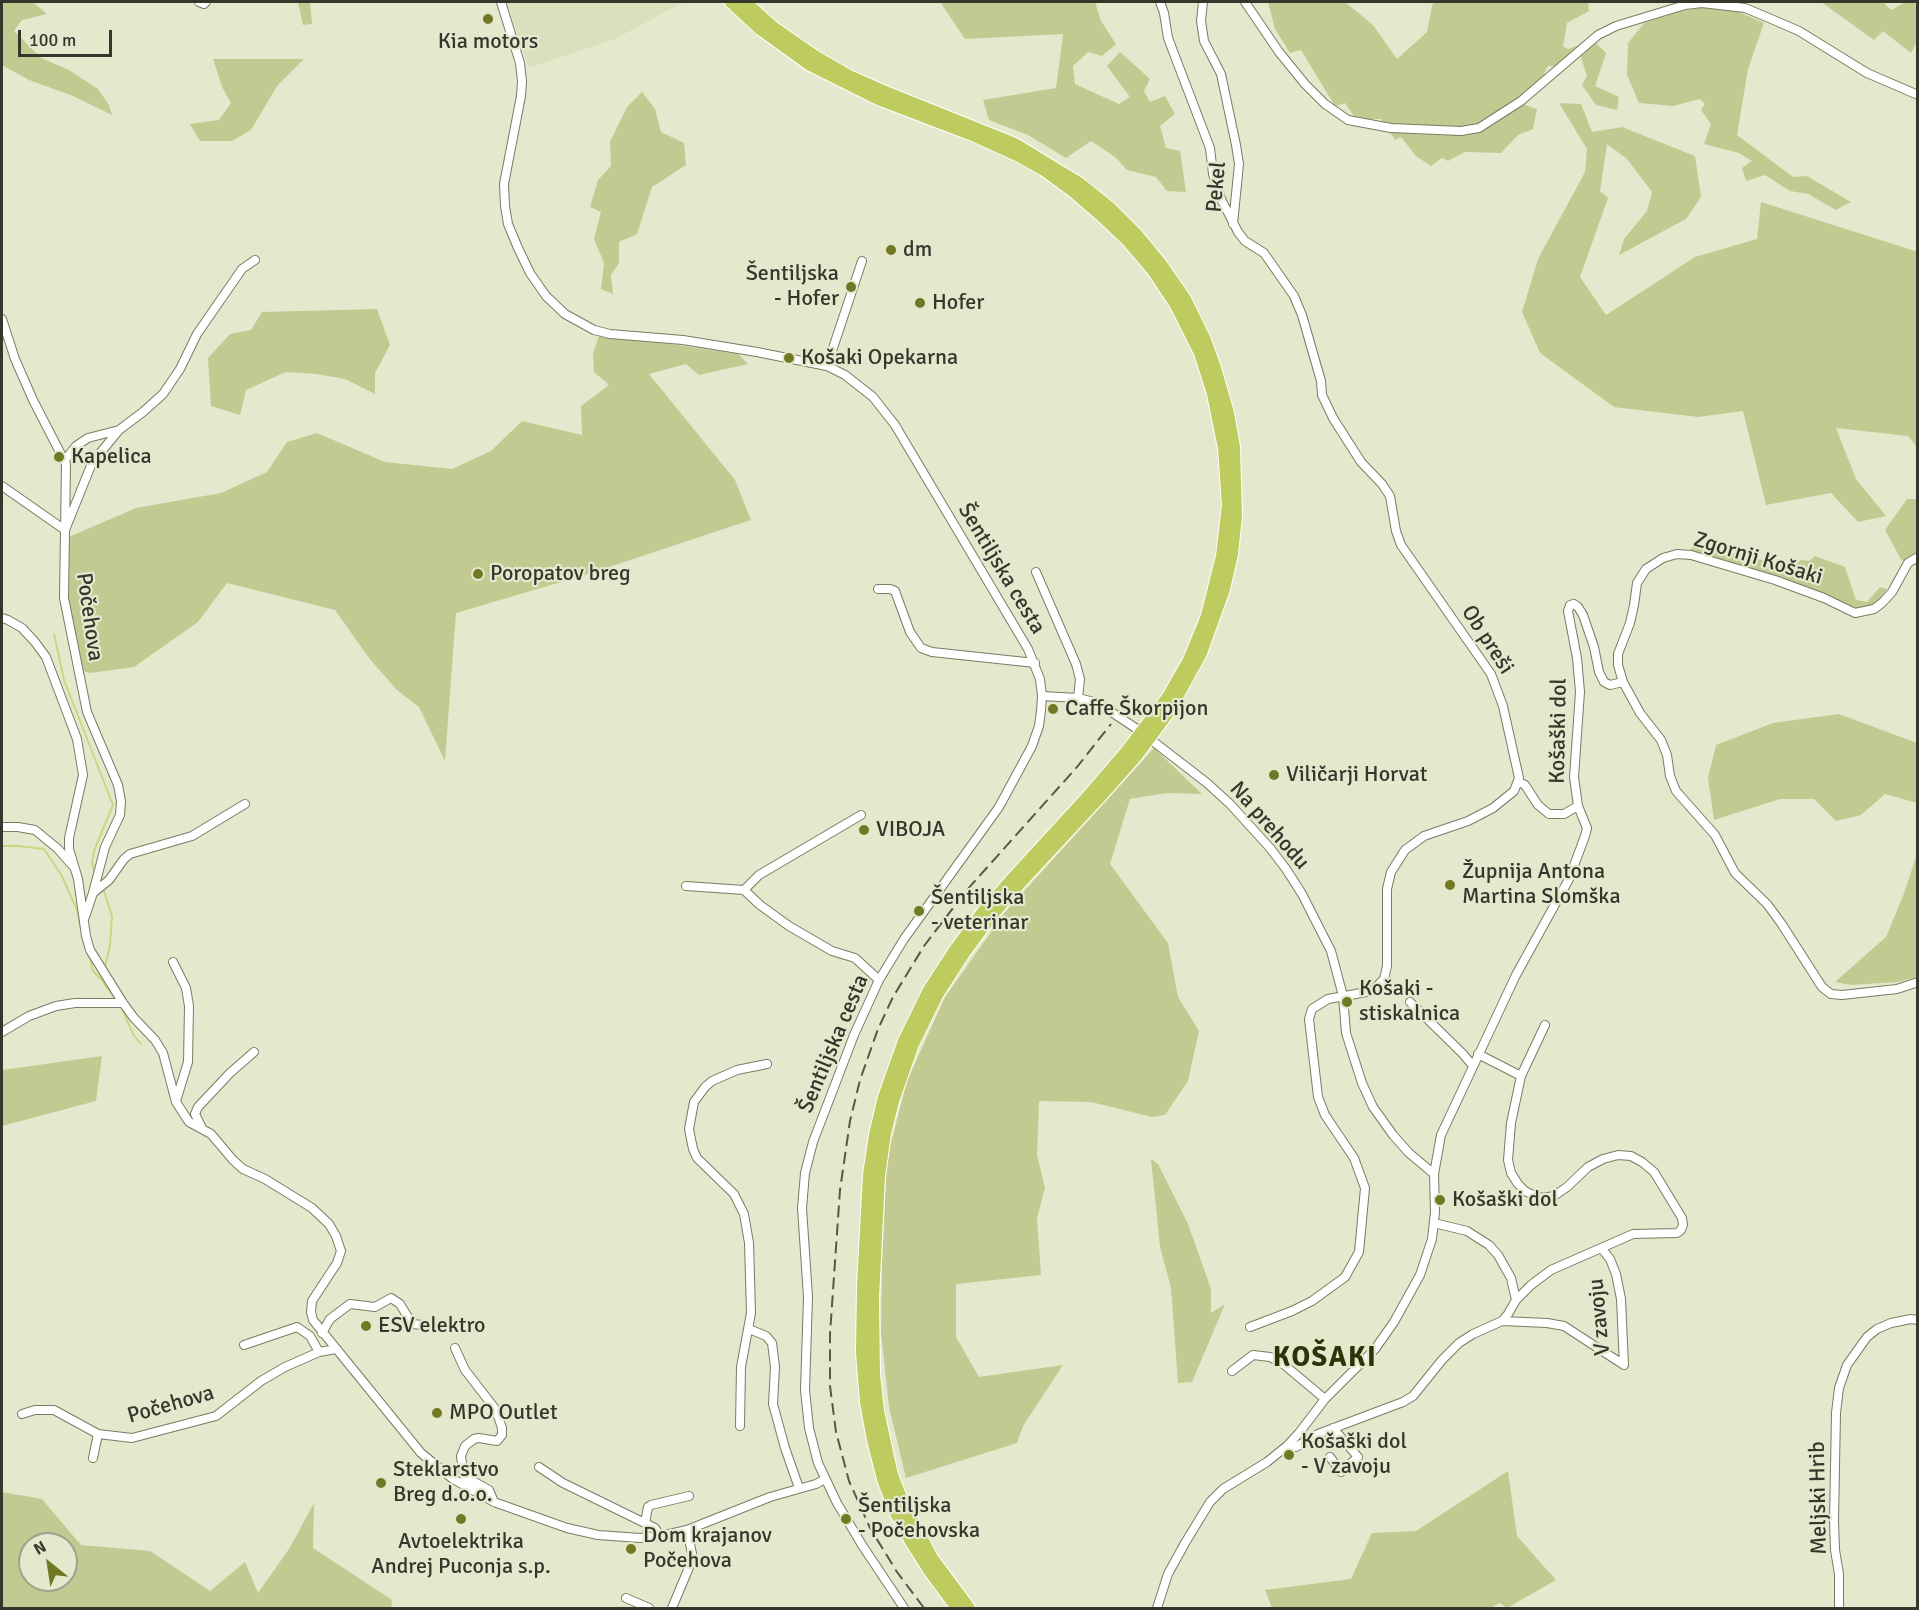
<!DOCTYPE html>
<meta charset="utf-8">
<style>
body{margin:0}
#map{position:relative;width:1919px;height:1610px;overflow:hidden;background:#e4e9cd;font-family:Signika,sans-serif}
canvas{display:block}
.frame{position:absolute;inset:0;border:3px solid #35362c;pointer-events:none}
.north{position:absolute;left:18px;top:1532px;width:60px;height:60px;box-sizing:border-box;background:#e4e9cd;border:2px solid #9ea18d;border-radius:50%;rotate:330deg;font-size:16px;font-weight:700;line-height:24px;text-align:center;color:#35362c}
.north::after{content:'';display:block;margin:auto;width:21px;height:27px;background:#717924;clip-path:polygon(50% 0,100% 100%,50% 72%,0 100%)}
.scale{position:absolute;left:18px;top:30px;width:94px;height:27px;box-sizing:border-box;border:3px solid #35362c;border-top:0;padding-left:8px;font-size:18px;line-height:21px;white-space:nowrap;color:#35362c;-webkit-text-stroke:4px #e4e9cd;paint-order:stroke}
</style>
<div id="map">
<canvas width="1919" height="1610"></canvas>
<div class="frame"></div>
<div class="north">N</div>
<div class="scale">100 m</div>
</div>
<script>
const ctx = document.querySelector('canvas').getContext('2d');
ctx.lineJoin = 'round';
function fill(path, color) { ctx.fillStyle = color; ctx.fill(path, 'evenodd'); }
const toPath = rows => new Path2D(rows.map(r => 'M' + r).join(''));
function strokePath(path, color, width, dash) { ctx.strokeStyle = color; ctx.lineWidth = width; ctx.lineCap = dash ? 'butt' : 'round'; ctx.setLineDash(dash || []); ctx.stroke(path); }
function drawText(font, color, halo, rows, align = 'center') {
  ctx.font = font + ' Signika,sans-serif'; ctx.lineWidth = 4.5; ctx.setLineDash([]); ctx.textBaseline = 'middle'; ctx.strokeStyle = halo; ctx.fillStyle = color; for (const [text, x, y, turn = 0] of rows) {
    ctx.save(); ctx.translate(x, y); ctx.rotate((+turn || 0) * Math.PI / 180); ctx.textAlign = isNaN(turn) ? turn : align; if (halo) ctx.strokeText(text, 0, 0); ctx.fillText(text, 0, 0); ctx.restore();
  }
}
fill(toPath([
 [507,2,683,2,617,38,529,68]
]), '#dae0bd');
fill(toPath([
 [2,2,33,2,47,14,22,20,14,31,41,58,69,70,98,89,109,105,112,115,73,96,29,80,2,65],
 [298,2,310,2,312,24,303,25],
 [940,2,1095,2,1101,21,1116,44,1102,56,1088,52,1073,66,1075,84,1119,104,1130,97,1107,66,1120,52,1150,79,1144,91,1150,102,1165,96,1175,114,1160,126,1166,148,1180,151,1186,192,1167,191,1156,177,1127,170,1115,157,1091,141,1066,158,1028,135,989,120,983,100,1056,88,1063,34,965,39],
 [1268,2,1345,2,1373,25,1397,59,1427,32,1433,2,1588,2,1589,11,1567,23,1563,46,1568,49,1593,40,1606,53,1595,86,1619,97,1617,110,1596,105,1582,85,1587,76,1580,55,1557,66,1548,66,1535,91,1525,97,1525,105,1537,109,1533,129,1518,135,1501,153,1465,152,1448,161,1442,158,1431,166,1416,156,1401,137,1395,140,1381,119,1356,119,1345,103,1335,106,1301,50,1290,53,1275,29],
 [1821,2,1883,2,1891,10,1906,2,1914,2,1917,7,1917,41,1911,53,1883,31,1874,40],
 [1718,5,1739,12,1764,23,1748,69,1737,135,1793,177,1807,176,1851,202,1836,210,1808,194,1790,191,1765,175,1746,181,1742,168,1752,161,1739,153,1704,144,1711,124,1701,110,1705,104,1700,99,1673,106,1639,103,1627,75,1628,43,1644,23,1682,11],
 [213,59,304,59,277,86,251,130,232,141,200,141,190,124,219,120,231,103,222,87],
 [642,92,655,109,661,132,684,143,686,165,652,187,637,234,619,242,619,263,611,275,613,294,601,289,604,263,594,239,601,212,590,207,598,180,611,166,610,142,627,107],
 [1559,103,1581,104,1592,132,1622,127,1695,156,1701,197,1686,219,1619,255,1624,239,1647,211,1652,192,1627,159,1607,144,1600,191,1608,198,1580,277,1606,315,1695,257,1757,239,1761,202,1915,251,1917,250,1917,447,1908,436,1836,428,1856,479,1886,516,1858,522,1831,493,1766,505,1743,411,1698,417,1614,407,1540,353,1522,312,1538,259,1585,172,1587,149],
 [377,309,390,345,375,373,375,394,345,379,316,374,286,372,246,390,240,415,211,406,208,358,230,334,251,330,262,312],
 [599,336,678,345,738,354,748,364,699,375,686,364,649,374,735,480,751,520,585,575,456,613,445,761,419,707,397,690,369,658,335,610,227,583,198,622,134,667,90,673,77,669,63,600,64,539,136,508,221,493,267,472,287,442,317,433,385,462,452,469,491,451,522,421,582,435,581,406,609,385,594,372,593,353],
 [1907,499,1917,499,1917,553,1902,561,1885,530],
 [1697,542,1706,547,1753,559,1773,561,1792,566,1801,560,1809,561,1815,556,1845,567,1856,600,1867,602,1880,587,1887,589,1877,603,1864,610,1854,610,1787,580,1690,550],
 [1839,714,1917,743,1917,803,1885,794,1861,815,1836,821,1814,799,1780,799,1714,820,1708,778,1716,745,1773,723],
 [1154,748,1202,794,1167,793,1130,799,1110,864,1168,943,1178,997,1199,1031,1188,1081,1165,1115,1152,1117,1091,1102,1039,1101,1037,1155,1045,1188,1037,1218,1041,1275,956,1284,956,1337,979,1377,1063,1365,1023,1426,1017,1443,906,1478,889,1407,881,1333,882,1264,887,1158,907,1081,945,997,1006,911],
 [1917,854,1917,977,1898,982,1851,985,1835,982,1886,937,1903,896],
 [102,1056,96,1101,2,1126,2,1070],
 [1151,1159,1158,1164,1188,1224,1211,1289,1211,1313,1225,1304,1192,1382,1178,1383,1171,1288,1160,1247],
 [1508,1471,1517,1536,1556,1580,1507,1608,1500,1603,1490,1608,1272,1608,1265,1590,1351,1579,1372,1533,1416,1531],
 [2,1492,42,1499,81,1545,150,1551,210,1591,245,1562,258,1593,289,1549,314,1503,313,1548,392,1600,391,1608,2,1608,2,1580,3,1577,2,1576],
 [30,1544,66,1544,66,1580,30,1580]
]), '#c2ca91');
strokePath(toPath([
 [54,634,64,680,113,805,94,851,92,863,94,871],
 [2,846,19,846,44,849,62,876,77,910,81,930],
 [104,891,112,916,110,945,105,967],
 [89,955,93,971,103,981],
 [102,976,104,984,117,1001],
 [122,1009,133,1034,141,1044]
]), '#cbd683', 2);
const minor = toPath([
 [199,2,204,4,206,2],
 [501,2,520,63,522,81,521,96,504,184,505,206,508,224,518,248,530,273,546,296,565,314,594,330,610,334,683,340,757,352,827,366,845,375,873,397,895,425,1028,649,1040,679,1042,696,1041,711,1039,726,1032,746,999,807,904,939,879,980,854,1035,813,1142,805,1173,802,1208,808,1297,805,1390,809,1428,818,1463,837,1503,862,1545,904,1608],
 [1160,2,1164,13,1168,38,1210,148,1213,174,1221,199,1238,232,1245,241,1264,253,1294,296,1302,315,1321,381,1322,395,1333,418,1361,462,1382,484,1390,496,1396,531,1401,545,1491,674,1503,706,1519,778,1514,791,1493,808,1468,821,1424,836,1405,850,1391,872,1387,889,1387,966,1384,979,1372,991,1328,999,1312,1009,1309,1019,1318,1097,1325,1115,1354,1158,1365,1188,1359,1252,1345,1277,1312,1301,1292,1311,1250,1327],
 [1203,2,1201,21,1204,41,1221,74,1236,145,1239,164,1233,224],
 [1245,2,1279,52,1305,84,1325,104,1348,120,1391,128,1461,131,1479,128,1521,101,1598,35,1616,26,1685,5,1702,3,1745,8,1769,18,1799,31,1867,73,1918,95],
 [2,319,15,359,33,400,66,464,64,598,87,712,118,785,121,801,120,815,105,847,93,893,85,917],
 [827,366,862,261],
 [65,460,76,446,88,438,119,430,143,412,163,394,180,369,197,334,242,269,255,260],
 [2,486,65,530,92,463,119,430],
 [1918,557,1908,563,1892,592,1882,603,1874,609,1855,613,1824,598,1775,580,1691,555,1677,554,1663,558,1646,569,1637,583,1634,605,1630,623,1618,654,1618,665,1623,682,1640,713,1661,740,1667,755,1670,776,1676,791,1715,835,1735,873,1767,904,1781,923,1822,987,1831,994,1842,995,1897,989,1918,982],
 [1036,572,1076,664,1080,679,1078,698],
 [878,589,890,589,895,591,910,632,921,648,932,652,1035,663],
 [2,618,8,620,22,628,35,642,46,657,77,739,83,775,69,838,69,849,78,879,86,936,90,950,123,1003,134,1018,155,1040,163,1053,176,1102,189,1122,211,1134,233,1160,243,1169,265,1179,312,1208,329,1224,336,1236,341,1251,337,1263,312,1301,311,1312,313,1320,421,1453,453,1479,494,1502,567,1528,598,1535,640,1538,660,1536,687,1530,770,1497,816,1484,825,1479],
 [1042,696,1078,698,1098,703,1137,729],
 [1154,742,1207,783,1230,804,1270,848,1286,869,1302,894,1331,951,1343,996,1346,1033,1362,1083,1373,1107,1393,1135,1409,1153,1434,1174],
 [1519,782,1525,785,1538,805,1549,814,1564,814,1578,806],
 [2,827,18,827,35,830,58,849,72,865],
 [686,886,744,890,760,905,789,926,832,951,855,958,879,980],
 [744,890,759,875,861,815],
 [93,893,109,880,124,859,130,854,192,836,245,804],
 [173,962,186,988,189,1006,188,1062,176,1101],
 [1410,1002,1463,1054,1473,1066],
 [2,1032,29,1016,56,1006,75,1003,123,1003],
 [1521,1076,1545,1025],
 [202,1128,195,1114,198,1107,230,1073,254,1052],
 [1434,1223,1467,1231,1489,1245,1498,1255,1511,1278,1516,1300],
 [1502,1321,1547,1323,1564,1326,1624,1365,1621,1299,1616,1274,1610,1259,1602,1249],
 [749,1329,766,1336,772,1343,775,1367,773,1404,785,1448,799,1488],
 [322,1333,330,1319,350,1304,375,1307,391,1298,400,1304,412,1324,423,1325],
 [244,1345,297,1327,310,1336,319,1352],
 [455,1348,465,1370,496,1410,502,1428,502,1435,497,1441,479,1438,474,1439,465,1446,461,1456,464,1476,489,1490,494,1502],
 [1232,1371,1253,1355,1270,1357,1282,1363,1325,1399],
 [22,1414,35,1410,54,1410,98,1434,132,1438,216,1416,261,1381,285,1367,319,1352,336,1349],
 [740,1426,741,1367,751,1313,749,1243,744,1214,734,1194,697,1158,693,1149,689,1129,694,1102,705,1087,712,1081,737,1070,767,1064],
 [1288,1445,1296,1447,1318,1434,1403,1402,1413,1396,1442,1360,1459,1343,1473,1334,1502,1321,1508,1314,1516,1300,1531,1285,1551,1270,1633,1234,1677,1233,1681,1230,1683,1225,1682,1218,1654,1172,1642,1162,1631,1156,1618,1155,1603,1159,1588,1167,1567,1187,1554,1196,1543,1198,1533,1195,1525,1191,1518,1184,1511,1173,1508,1160,1511,1123,1521,1076,1478,1054],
 [1330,1457,1341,1472,1358,1457,1333,1428],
 [93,1458,98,1434],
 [539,1467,563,1483,655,1528,660,1536],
 [645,1523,648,1507,651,1505,689,1496],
 [626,1598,649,1608],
 [672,1608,693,1558,687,1530],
 [1157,1608,1168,1574,1185,1543,1210,1502,1223,1489,1267,1462,1288,1445,1299,1433,1325,1399,1375,1349,1394,1322,1420,1275,1432,1239,1435,1212,1434,1174,1441,1135,1516,975,1569,879,1585,836,1587,828,1578,806,1574,777,1580,692,1577,658,1568,611,1570,605,1574,604,1578,607,1583,615,1594,647,1599,672,1604,682,1610,685,1623,682],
 [1839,1608,1839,1574,1835,1550,1834,1521,1836,1413,1839,1388,1847,1365,1867,1337,1877,1329,1891,1323,1911,1319,1918,1320]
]);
const highway = toPath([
 [731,2,760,29,810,65,878,99,975,136,1019,156,1044,170,1074,192,1104,218,1129,242,1152,269,1176,305,1200,353,1213,394,1224,448,1228,505,1222,556,1207,616,1189,660,1168,697,1127,751,1091,793,1013,878,983,912,955,950,929,990,904,1041,884,1097,875,1135,869,1175,863,1285,862,1353,866,1402,873,1440,883,1479,896,1513,910,1540,931,1573,957,1608],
 [745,2,774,28,816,57,849,76,883,91,1015,144,1079,183,1110,208,1137,235,1160,263,1185,299,1205,340,1215,368,1228,413,1234,447,1236,516,1232,554,1224,589,1201,653,1168,713,1137,755,1099,798,1021,882,991,916,964,953,937,995,913,1044,893,1101,885,1134,879,1176,873,1299,874,1374,878,1411,892,1475,903,1503,932,1558,969,1608]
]);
strokePath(minor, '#787c63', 10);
strokePath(highway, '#fff', 14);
strokePath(minor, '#fff', 8);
strokePath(highway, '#becb5e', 12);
strokePath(toPath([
 [924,1608,897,1572,870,1528,849,1481,836,1432,830,1386,830,1334,840,1190,850,1121,860,1080,878,1029,893,997,924,946,966,891,1077,767,1111,724]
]), '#56584a', 2, [12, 6]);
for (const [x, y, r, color] of [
 [488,19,6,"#717924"],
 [891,250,6,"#717924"],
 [851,287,6,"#717924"],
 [920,303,6,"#717924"],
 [789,358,6,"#717924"],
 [59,457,6,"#717924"],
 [478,574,6,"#717924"],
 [1053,709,6,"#717924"],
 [1274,775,6,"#717924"],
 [864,830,6,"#717924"],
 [1450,885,6,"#717924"],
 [919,911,6,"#717924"],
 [1347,1002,6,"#717924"],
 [1440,1200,6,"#717924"],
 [366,1326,6,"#717924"],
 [437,1413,6,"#717924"],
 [1289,1455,6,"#717924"],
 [381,1483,6,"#717924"],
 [461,1519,6,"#717924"],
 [846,1519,6,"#717924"],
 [631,1549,6,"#717924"]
]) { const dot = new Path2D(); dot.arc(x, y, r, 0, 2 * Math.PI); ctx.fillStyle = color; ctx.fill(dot); strokePath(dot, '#e4e9cd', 2); }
drawText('22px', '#35362c', '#e4e9cd', [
 ["Kia motors",488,42,"center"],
 ["dm",903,250],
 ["Šentiljska",839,274,"right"],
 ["- Hofer",839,299,"right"],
 ["Hofer",932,303],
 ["Košaki Opekarna",801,358],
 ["Kapelica",71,457],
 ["Poropatov breg",490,574],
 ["Caffe Škorpijon",1065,709],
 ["Viličarji Horvat",1286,775],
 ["VIBOJA",876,830],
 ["Župnija Antona",1462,872],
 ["Martina Slomška",1462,897],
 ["Šentiljska",931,898],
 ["- veterinar",931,923],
 ["Košaki -",1359,989],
 ["stiskalnica",1359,1014],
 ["Košaški dol",1452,1200],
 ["ESV elektro",378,1326],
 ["MPO Outlet",449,1413],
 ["Košaški dol",1301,1442],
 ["- V zavoju",1301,1467],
 ["Steklarstvo",393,1470],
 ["Breg d.o.o.",393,1495],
 ["Šentiljska",858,1506],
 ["- Počehovska",858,1531],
 ["Dom krajanov",643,1536],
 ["Počehova",643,1561],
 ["Avtoelektrika",461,1542,"center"],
 ["Andrej Puconja s.p.",461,1567,"center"]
], 'left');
drawText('22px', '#35362c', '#e4e9cd', [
 ["Pekel",1217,187,-85],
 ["Zgornji Košaki",1758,559,17],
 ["Šentiljska cesta",1001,569,59],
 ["Počehova",89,617,82],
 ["Ob preši",1487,640,57],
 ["Košaški dol",1559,731,-89],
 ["Na prehodu",1269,826,49],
 ["Šentiljska cesta",834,1044,-67],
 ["V zavoju",1600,1317,-95],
 ["Počehova",171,1405,-16],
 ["Meljski Hrib",1819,1498,-91]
]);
ctx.letterSpacing = '1.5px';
drawText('bold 28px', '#2e3209', '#e4e9cd', [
 ["KOŠAKI",1325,1359]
]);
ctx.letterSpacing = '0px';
</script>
